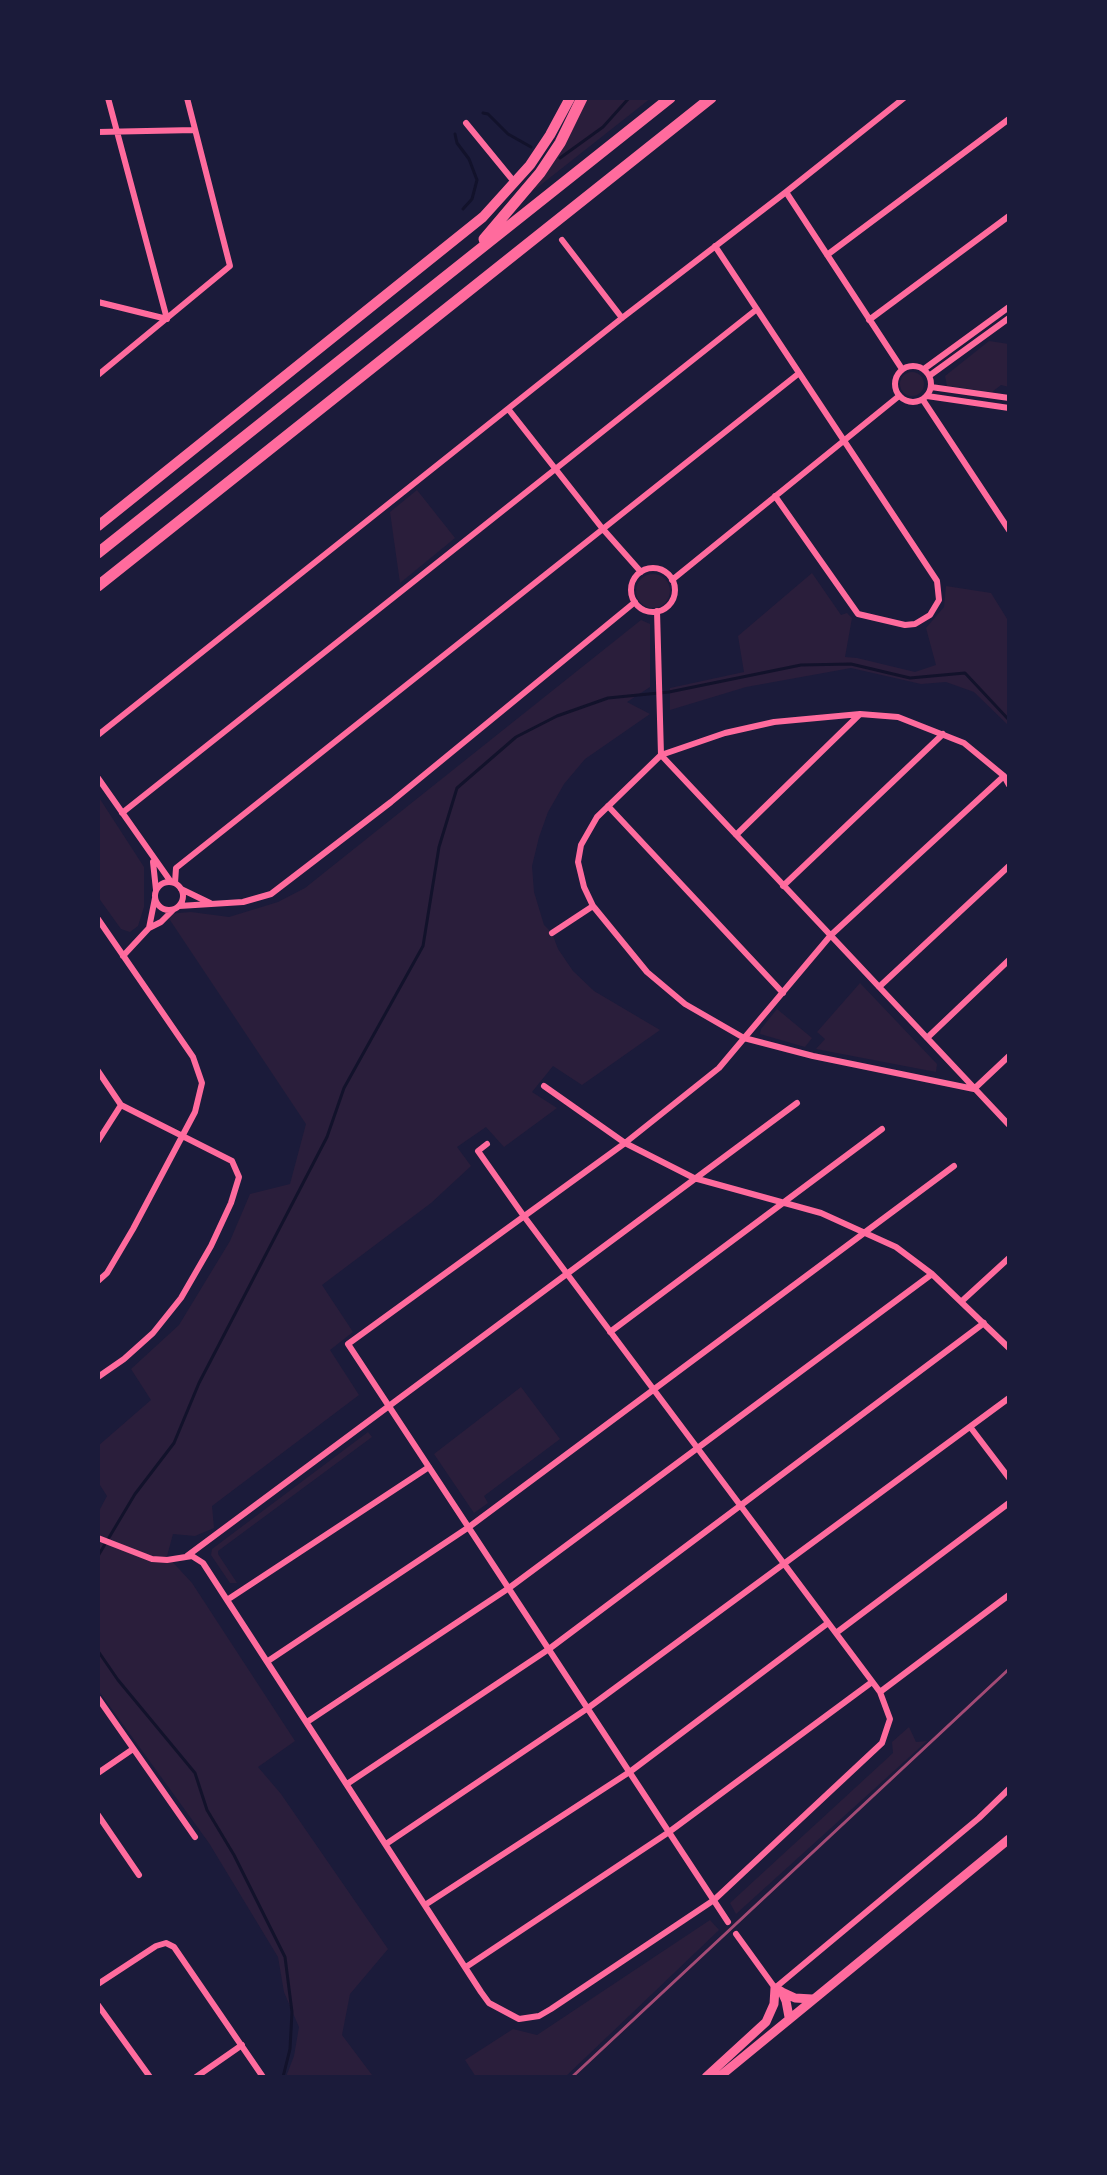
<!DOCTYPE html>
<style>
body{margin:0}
#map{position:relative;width:1107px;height:2175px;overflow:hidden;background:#1b1b3a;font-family:Arial,sans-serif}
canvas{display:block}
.frame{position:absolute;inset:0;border:100px solid #1b1b3a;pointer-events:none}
</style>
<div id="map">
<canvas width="1107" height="2175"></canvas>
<div class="frame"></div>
</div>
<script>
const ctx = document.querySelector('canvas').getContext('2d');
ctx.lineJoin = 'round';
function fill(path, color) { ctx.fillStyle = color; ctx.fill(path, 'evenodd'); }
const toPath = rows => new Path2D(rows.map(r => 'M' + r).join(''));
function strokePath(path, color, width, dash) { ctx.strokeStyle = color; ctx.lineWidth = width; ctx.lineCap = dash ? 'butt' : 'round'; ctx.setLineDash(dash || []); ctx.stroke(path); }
fill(toPath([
 [588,98,651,98,533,191,565,143],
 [989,341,1009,344,1009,387,1001,385,992,392,947,386,945,376],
 '900 384a12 12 0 1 1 24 0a12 12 0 1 1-24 0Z',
 [417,490,455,538,400,583,390,512],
 [812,573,841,615,847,613,852,618,845,657,857,658,915,672,936,665,926,628,944,607,946,586,991,593,1009,622,1009,726,974,692,946,682,921,684,851,668,746,687,670,710,670,688,744,672,738,636],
 '636 591a17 17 0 1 1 34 0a17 17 0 1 1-34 0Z',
 [641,620,650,624,650,687,627,702,650,714,585,759,564,784,548,812,539,837,532,866,534,892,544,925,552,933,558,949,573,971,594,991,660,1030,582,1085,553,1066,532,1092,557,1108,504,1147,486,1127,457,1147,471,1166,431,1203,322,1285,353,1332,330,1350,359,1395,212,1506,214,1528,195,1536,173,1534,167,1556,192,1583,295,1741,258,1767,281,1794,388,1949,350,1994,342,2035,372,2075,286,2077,294,2056,299,2027,284,1992,278,1957,209,1843,98,1690,98,1513,107,1496,98,1482,98,1446,151,1400,131,1369,179,1325,230,1241,250,1194,290,1184,306,1124,166,914,191,912,229,917,278,902,305,888],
 [98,796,144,867,144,907,138,926,130,932,121,929,98,897],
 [860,983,937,1064,936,1072,816,1049,825,1039,817,1032],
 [777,1009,812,1038,805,1047,760,1034,761,1029],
 [521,1387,560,1439,484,1496,488,1503,474,1513,434,1454],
 [368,1432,372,1437,218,1551,218,1554,237,1583,230,1583,211,1555,212,1549],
 [909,1727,916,1742,927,1741,736,1914,730,1903,893,1753,892,1742],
 [710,1920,719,1930,565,2077,476,2077,465,2060,513,2029,537,2035]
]), '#2a1e3b');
strokePath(toPath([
 [483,113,488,114,508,134,531,147],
 [455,134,457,143,469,159,477,180,472,199,463,209],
 [560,158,603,127,629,98],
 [98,1556,135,1494,174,1443,199,1383,327,1137,344,1088,423,946,439,847,457,788,516,737,557,716,608,698,669,692,801,665,851,664,910,678,965,673,1009,720],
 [98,1651,118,1680,195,1773,207,1810,234,1855,285,1957,292,2012,290,2049,283,2077]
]), '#12122b', 3);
strokePath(toPath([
 [108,98,167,319],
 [466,123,511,178],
 [98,132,195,130],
 [786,192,902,369],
 [562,240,622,318],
 [715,246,937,581,939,600,930,615,915,624,905,625,858,614,775,496],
 [827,255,1009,119],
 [98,302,167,319],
 [869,320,1009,216],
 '895 384a18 18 0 1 1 36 0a18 18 0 1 1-36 0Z',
 [924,369,1009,307],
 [98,375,230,266,187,98],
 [929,376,1009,318],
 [931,387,1009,398],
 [927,396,1009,408],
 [923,400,1009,530],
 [509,410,602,528,641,572],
 '631 590a22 22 0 1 1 44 0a22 22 0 1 1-44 0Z',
 [672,580,899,396],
 [657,611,661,755,1009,1125],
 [98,735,622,318,786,192,904,98],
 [98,778,171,882],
 [1009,785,1004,776,964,743,898,717,860,714,774,722,725,733,661,755,597,817,581,845,578,862,584,887,593,906,647,972,685,1004,744,1038,813,1056,974,1089,1009,1056],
 [608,806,783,993],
 [122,813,757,309],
 [736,835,859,715],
 [153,862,156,890],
 '155 896a14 14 0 1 1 28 0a14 14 0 1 1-28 0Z',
 [175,883,176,868,798,374],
 [783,886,943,734],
 [181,889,210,903],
 [179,906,243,902,271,894,391,802,635,602],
 [98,919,193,1057,202,1083,195,1112,133,1229,107,1273,98,1281],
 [149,928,155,898],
 [552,933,593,906],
 [123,956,149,928,161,922,173,910],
 [879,987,1009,866],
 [927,1038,1009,960],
 [98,1071,121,1105,232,1161,239,1177,231,1203,211,1246,181,1298,153,1333,124,1359,98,1377],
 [544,1086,625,1143,694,1178,821,1213,896,1247,932,1274,1009,1348],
 [98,1141,121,1105],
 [962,1301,1009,1258],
 [610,1332,882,1129],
 [971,1428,1009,1478],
 [98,1538,152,1559,167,1560,192,1556,203,1563,481,1992,489,2003,519,2019,539,2016,551,2009,714,1900,882,1743,890,1719,880,1692,523,1215,478,1151,487,1144],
 [187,1556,797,1103],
 [227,1600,429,1467],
 [836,1633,1009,1503],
 [268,1661,469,1527,954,1166],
 [880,1692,1009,1595],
 [98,1698,195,1837],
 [307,1722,509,1588,932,1274],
 [98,1773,133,1749],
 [347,1784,549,1649,984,1323],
 [98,1815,139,1875],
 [386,1844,588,1708,1009,1398],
 [425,1905,631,1771,828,1623],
 [728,1922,348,1344,625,1143,719,1068,831,935,1004,776],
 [736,1934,775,1988,979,1818,1009,1789],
 [466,1967,669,1832,872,1682],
 [98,1984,156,1946,166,1943,174,1947,263,2077],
 [98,2005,150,2077],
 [196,2077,242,2045]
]), '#ff6b9d', 6);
strokePath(toPath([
 [775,1988,782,1992,786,2001,789,2017],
 [782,1992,795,1998,812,1999],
 [706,2077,766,2022,774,2004,775,1988],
 [719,2077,1009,1839]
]), '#ff6b9d', 9);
strokePath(toPath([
 [98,526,483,217,530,165,550,135,570,98]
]), '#ff6b9d', 10);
strokePath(toPath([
 [484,239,540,173,560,143,582,98],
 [98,553,670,98],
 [98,586,711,98]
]), '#ff6b9d', 11);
strokePath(toPath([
 [572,2077,1009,1669]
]), '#a44b75', 3);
</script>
